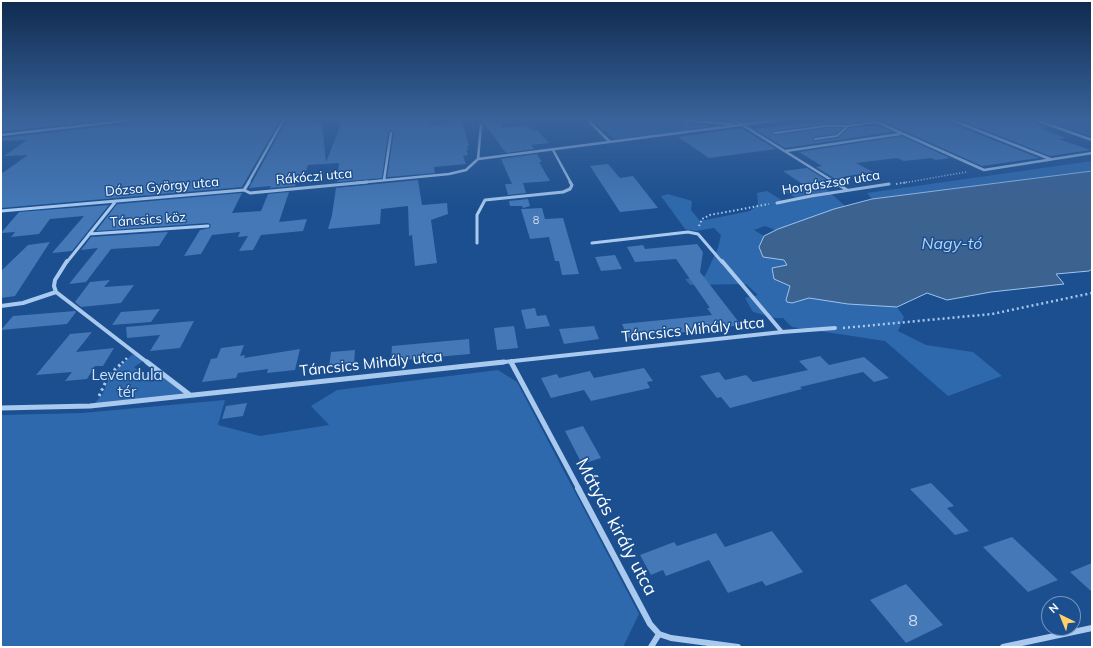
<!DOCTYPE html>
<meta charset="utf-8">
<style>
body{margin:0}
#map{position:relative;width:1093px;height:648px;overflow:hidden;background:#1b4f8f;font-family:Mulish,sans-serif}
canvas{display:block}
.frame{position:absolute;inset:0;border:2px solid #fff;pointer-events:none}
.north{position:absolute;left:1041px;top:596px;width:40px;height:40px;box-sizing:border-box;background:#1b4f8f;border:1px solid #7695bc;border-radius:50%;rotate:317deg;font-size:11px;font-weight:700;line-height:16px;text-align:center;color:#fff}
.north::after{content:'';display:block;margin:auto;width:14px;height:18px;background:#ffd166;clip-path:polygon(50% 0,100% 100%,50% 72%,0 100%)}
</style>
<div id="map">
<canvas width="1093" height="648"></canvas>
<div class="frame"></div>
<div class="north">N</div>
</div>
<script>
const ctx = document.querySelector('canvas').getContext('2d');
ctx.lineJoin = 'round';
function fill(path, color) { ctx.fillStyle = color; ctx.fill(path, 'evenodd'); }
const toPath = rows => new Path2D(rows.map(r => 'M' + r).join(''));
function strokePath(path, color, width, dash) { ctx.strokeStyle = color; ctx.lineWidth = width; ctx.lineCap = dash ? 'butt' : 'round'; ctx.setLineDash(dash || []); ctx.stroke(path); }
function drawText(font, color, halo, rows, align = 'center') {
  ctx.font = font + ' Mulish,sans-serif'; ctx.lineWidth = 3; ctx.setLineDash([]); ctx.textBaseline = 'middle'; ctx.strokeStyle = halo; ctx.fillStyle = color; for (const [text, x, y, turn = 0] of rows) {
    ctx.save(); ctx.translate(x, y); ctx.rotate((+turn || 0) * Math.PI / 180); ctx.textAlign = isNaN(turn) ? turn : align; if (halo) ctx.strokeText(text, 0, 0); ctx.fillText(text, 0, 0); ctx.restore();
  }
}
fill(toPath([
 [591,119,645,120,688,123,692,124,695,128,690,130,614,139],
 [1039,119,1092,119,1092,138,1089,136],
 [1092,161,1092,171,872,199,867,193],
 [825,188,845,206,775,230,765,226,754,230,764,236,759,247,784,260,788,266,772,268,774,279,790,286,786,300,792,303,809,298,848,304,897,307,904,317,898,331,926,345,973,352,1002,376,948,396,885,341,792,327,783,318,775,318,753,312,745,298,758,295,746,284,690,285,685,279,705,276,718,248,721,235,714,228,696,231,685,229,661,196,668,194,692,201,691,210,700,221,750,211,758,204,757,193,767,191,786,203,799,200,781,189],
 [133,354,143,361,134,367,152,382,163,377,185,394,94,404,102,395,111,375],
 [498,370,517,382,639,614,623,647,1,647,1,415,82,413,225,400,218,425,260,436,329,425,311,406,337,390]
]), '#2e69ad');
const water = toPath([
 [1092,171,1092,269,1089,271,1056,274,1064,284,991,292,947,300,927,293,897,307,848,304,809,298,792,303,787,302,786,300,790,286,774,279,772,268,787,265,784,260,763,257,759,247,764,236,778,229,834,209,872,199,1092,171]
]);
fill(water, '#3c6290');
strokePath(water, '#9cc4f0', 1);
fill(toPath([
 [1,119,116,119,1,132],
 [145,119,152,119,150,121,187,119,281,119,242,187,1,208,1,174,28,155,4,156,27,140,1,141,1,138,142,122],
 [287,119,313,119,313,123,322,122,326,162,343,119,430,119,429,125,453,123,454,119,461,119,469,146,467,146,468,150,466,150,468,155,463,156,466,164,434,167,435,173,387,177,394,133,390,130,388,133,382,178,337,182,339,163,308,165,305,174,302,174,301,179,297,180,295,186,270,188,271,186,249,188],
 [481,119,502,119,502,128,527,125,533,131,538,131,549,143,531,145,534,149,506,153],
 [838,119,867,119,868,121,848,124,826,124,775,131,773,134,775,135,826,128,842,128,836,134,814,137,813,140,815,141,838,138,849,128,876,125,893,132,785,148,754,129],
 [877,119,946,119,948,122,1039,158,982,166],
 [957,119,1030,119,1032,122,1048,127,1040,128,1066,138,1058,139,1091,150,1050,156],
 [681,123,714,126,688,129],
 [741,128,776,149,709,158,678,137],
 [902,136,950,158,936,160,931,158,904,161,897,158,856,163,873,172,842,177,845,179,837,180,816,167,822,166,799,152],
 [537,154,542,162,539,162,550,181,523,183,526,193,508,195,505,184,512,184,501,159],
 [608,164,620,178,633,176,658,208,620,212,590,166],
 [807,168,828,181,804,185,783,171],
 [418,180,422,205,447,203,448,214,431,220,437,263,415,266,412,235,409,236,408,206,381,209,380,224,328,229,332,215,336,188],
 [289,192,279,222,307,219,303,231,261,235,253,250,239,251,248,236,238,237,240,232,212,235,201,254,184,256,200,230,210,228,211,225,208,223,96,231,117,204,242,193,232,213,261,211,268,194],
 [528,199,530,206,523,208,522,206,510,206,509,201],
 [109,205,72,251,52,253,84,216,50,219,39,234,11,237,15,232,1,233,19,212],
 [542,208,545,219,563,218,579,274,562,275,559,261,555,261,549,237,530,239,521,209],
 [168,232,159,246,111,249,86,282,69,284,98,248,81,250,91,237],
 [50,242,15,296,1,298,1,271,28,245],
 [697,244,703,252,700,272,741,325,677,333,676,331,628,338,622,324,712,315,707,308,710,308,676,259,635,262,627,247,643,245,645,249],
 [615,255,622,269,601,271,595,257],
 [110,280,104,287,134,285,121,303,81,307,75,302,90,282],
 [535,308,537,316,546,315,550,326,526,329,521,310],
 [160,309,151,322,112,325,121,312],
 [75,311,76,312,67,324,1,330,13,316],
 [194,321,180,348,150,351,160,335,127,338,126,327],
 [514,326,518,348,497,350,494,328],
 [594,326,599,339,564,344,559,329],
 [92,332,76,352,114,348,103,366,95,366,87,379,65,381,72,372,36,375,70,334],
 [469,339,470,354,391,361,392,346],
 [244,345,240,356,245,355,244,358,300,349,295,370,267,373,268,369,238,373,236,378,202,382,211,359,217,358,221,348],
 [355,350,354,364,329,367,331,352],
 [820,356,829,365,864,357,889,378,874,382,863,372,800,387,802,389,730,408,721,397,717,398,700,376,719,372,725,380,746,375,753,382,808,370,799,361],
 [644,368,653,381,647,382,650,388,591,401,584,390,551,398,541,378,557,374,559,378,590,371,594,378],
 [247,403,243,416,222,419,226,406],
 [583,426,601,458,582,464,565,431],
 [931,483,954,506,947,508,969,531,955,535,910,489],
 [772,531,803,572,766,586,762,581,728,593,709,560,666,576,663,570,651,575,640,555,674,542,677,546,716,533,725,547],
 [1012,537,1058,580,1028,592,983,547],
 [1092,563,1092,592,1070,572],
 [906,584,943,625,906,643,870,600]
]), '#4478b7');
strokePath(toPath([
 [903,183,966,172]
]), '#a9c9ee', 1.5, [1, 2]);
strokePath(toPath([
 [896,184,908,182],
 [699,226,702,219,710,215,769,204]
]), '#a9c9ee', 2, [1.5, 2.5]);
strokePath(toPath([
 [843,328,992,314,1092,293],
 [122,363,128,357]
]), '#a9c9ee', 2.5, [2, 3]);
strokePath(toPath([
 [99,396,109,375,123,362]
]), '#a9c9ee', 3, [2.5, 3.5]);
strokePath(toPath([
 [775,133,826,126,848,126,877,122],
 [815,139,837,136,848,126]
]), '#a9c9ee', 2);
strokePath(toPath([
 [587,119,610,142],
 [656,119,731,124],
 [733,119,836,183],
 [870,119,984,170,1092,153],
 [949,119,1050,159],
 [1033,119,1092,140],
 [1,135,142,119],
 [553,150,571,183],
 [786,151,900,134],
 [478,159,481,125],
 [384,180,391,133],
 [248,183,284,119],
 [356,183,449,174,466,170,478,159,786,119]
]), '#a9c9ee', 2.5);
strokePath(toPath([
 [834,182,847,190],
 [244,190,249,182],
 [777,203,811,196,889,184],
 [1,211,244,190,250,193,367,182],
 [89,234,208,226],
 [477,243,477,215,485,200,563,192,570,189,572,185,570,182],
 [592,243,688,232,698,234,722,262],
 [67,262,116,201]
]), '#a9c9ee', 3);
strokePath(toPath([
 [67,261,55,280,54,286,56,292,148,363],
 [722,261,782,332],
 [1,306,23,303,56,292],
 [511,361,512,363],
 [495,363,782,332,835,328]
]), '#a9c9ee', 4);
strokePath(toPath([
 [147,362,190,395],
 [511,362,579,489],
 [1,408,90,406,504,362]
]), '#a9c9ee', 5);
strokePath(toPath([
 [578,488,650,624,659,634,671,638,738,647],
 [651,647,659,634],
 [1003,647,1092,628]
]), '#a9c9ee', 6);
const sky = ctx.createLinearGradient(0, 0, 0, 210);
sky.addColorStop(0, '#0f2b4f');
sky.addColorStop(0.57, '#39639b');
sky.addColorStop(1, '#39639b00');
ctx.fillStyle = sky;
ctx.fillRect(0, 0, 1093, 210);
drawText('11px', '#d0dded', null, [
 ["8",536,221]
]);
drawText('13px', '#fff', '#1b4f8f', [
 ["Rákóczi utca",314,177,-5],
 ["Horgászsor utca",831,183,-9],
 ["Dózsa György utca",162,187,-5],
 ["Táncsics köz",148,220,-4]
]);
drawText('15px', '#fff', '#1b4f8f', [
 ["Táncsics Mihály utca",693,330,-6],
 ["Táncsics Mihály utca",371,364,-6]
]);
drawText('15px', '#cfe3fa', '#1b4f8f', [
 ["Levendula",127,375],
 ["tér",127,392]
]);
drawText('italic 16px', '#b5d3f5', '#1b4f8f', [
 ["Nagy-tó",952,244]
]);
drawText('16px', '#d0dded', null, [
 ["8",913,621]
]);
drawText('18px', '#fff', '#1b4f8f', [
 ["Mátyás király utca",616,527,62]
]);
</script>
